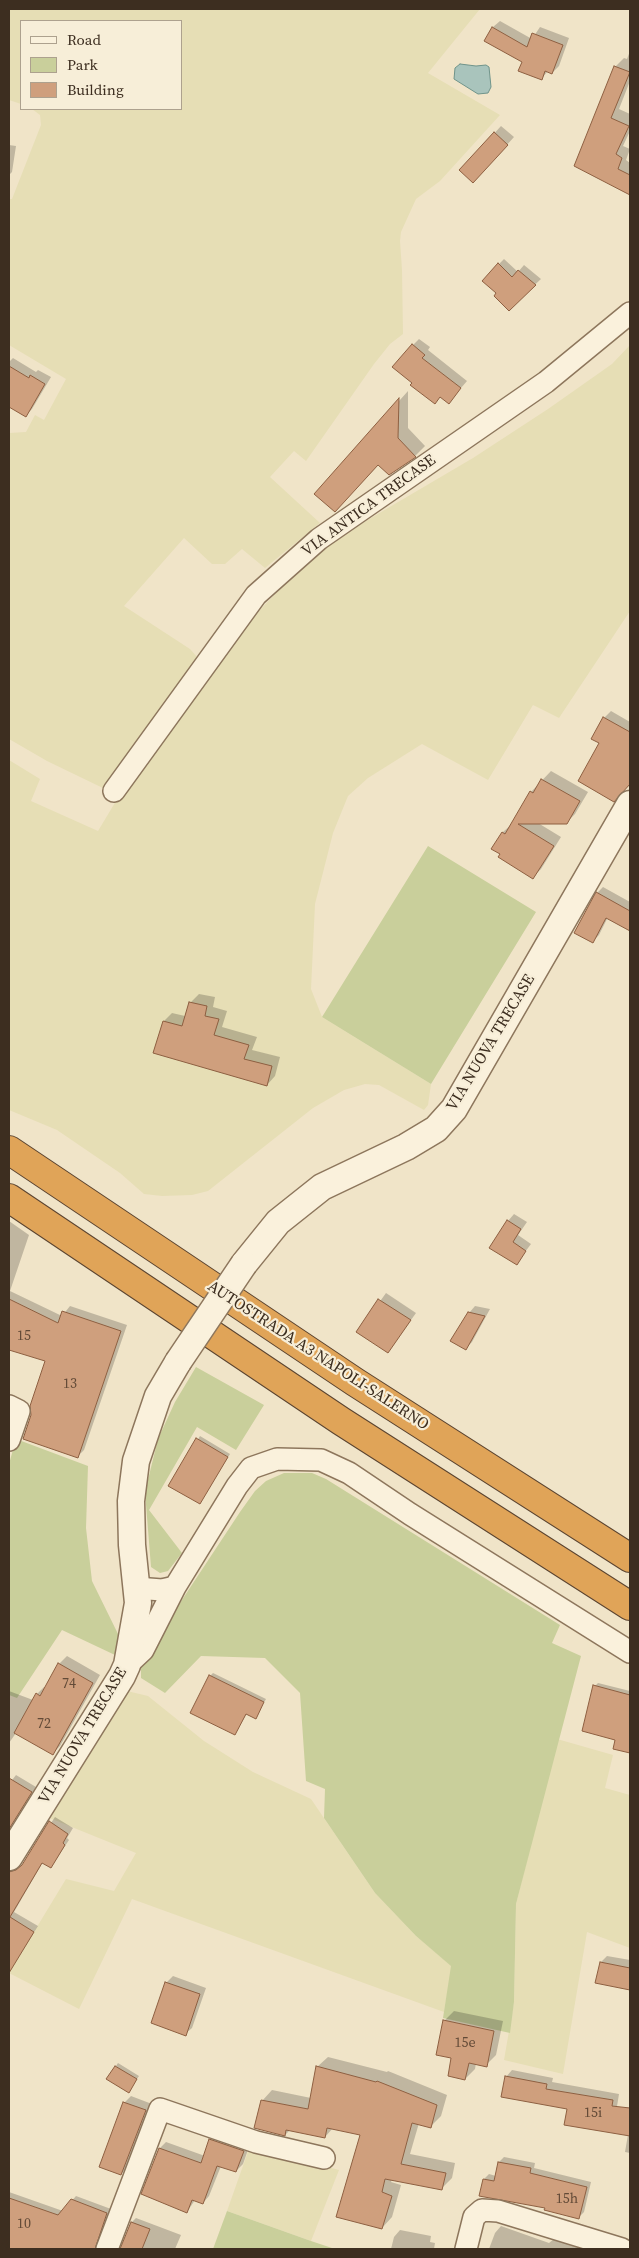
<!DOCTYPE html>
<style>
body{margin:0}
#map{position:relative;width:639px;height:2258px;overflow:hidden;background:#f0e4c8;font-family:"Source Serif 4",serif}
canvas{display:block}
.frame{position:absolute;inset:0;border:10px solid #3d2e20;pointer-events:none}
.legend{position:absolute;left:20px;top:20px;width:162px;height:90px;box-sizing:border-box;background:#f7eed8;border:1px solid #ada18e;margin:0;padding:6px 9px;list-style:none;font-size:15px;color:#3d2e20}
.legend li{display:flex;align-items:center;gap:10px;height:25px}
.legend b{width:25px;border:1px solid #ada18e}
</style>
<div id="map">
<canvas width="639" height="2258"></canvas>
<div class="frame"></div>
<ul class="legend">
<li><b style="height:6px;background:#faf1dc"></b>Road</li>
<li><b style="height:14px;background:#c9cf9b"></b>Park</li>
<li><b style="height:14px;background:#cf9f7d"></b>Building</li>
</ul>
</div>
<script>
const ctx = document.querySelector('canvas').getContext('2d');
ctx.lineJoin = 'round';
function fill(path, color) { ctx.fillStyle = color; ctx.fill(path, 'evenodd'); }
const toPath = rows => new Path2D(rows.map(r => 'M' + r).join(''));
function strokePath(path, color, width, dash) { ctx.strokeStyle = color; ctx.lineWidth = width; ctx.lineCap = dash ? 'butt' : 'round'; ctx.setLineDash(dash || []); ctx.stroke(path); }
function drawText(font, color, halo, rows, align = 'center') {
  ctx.font = font + ' "Source Serif 4",serif'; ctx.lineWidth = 4.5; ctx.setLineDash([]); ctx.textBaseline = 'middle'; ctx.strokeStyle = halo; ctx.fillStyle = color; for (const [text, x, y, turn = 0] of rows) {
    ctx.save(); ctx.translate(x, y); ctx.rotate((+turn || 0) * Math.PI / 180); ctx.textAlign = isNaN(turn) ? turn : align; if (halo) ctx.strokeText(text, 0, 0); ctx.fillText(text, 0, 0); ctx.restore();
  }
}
fill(toPath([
 [9,9,480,9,428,73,500,115,440,181,416,199,401,232,400,241,402,270,403,334,390,344,374,364,306,461,294,451,270,477,320,523,265,568,242,549,225,564,212,564,184,538,124,606,190,649,198,658,107,790,47,761,9,739,9,433,26,432,35,415,44,420,66,379,9,345,9,199,12,199,41,125,40,115,32,109,181,109,181,21,21,21,21,104,9,100],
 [630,345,630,611,559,718,533,705,488,780,422,744,368,778,348,796,333,833,315,904,311,989,322,1017,431,1084,428,1105,424,1110,379,1085,365,1084,344,1090,313,1108,208,1191,192,1195,162,1196,144,1194,120,1173,57,1130,9,1110,9,760,40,779,31,801,98,831,116,801,257,613,304,564,337,538,473,458,548,409,612,364],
 [127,1691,148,1696,204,1741,253,1772,311,1799,375,1893,416,1936,452,1966,444,2012,132,1899,79,2009,9,1973,66,1879,114,1891,136,1853,47,1817],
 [557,1739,613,1755,605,1788,630,1795,630,1948,587,1932,563,2074,504,2060,514,2002,516,1904],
 [250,2146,339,2170,311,2241,227,2211]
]), '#e6deb5');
fill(toPath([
 [428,846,536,912,431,1084,322,1017],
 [196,1367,264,1405,236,1450,197,1427,149,1510,182,1553,168,1571,160,1573,151,1567,145,1492,158,1439,175,1402],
 [16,1439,88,1466,86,1528,92,1581,119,1636,115,1655,62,1630,17,1698,9,1695,9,1464],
 [284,1473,312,1473,326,1479,560,1625,552,1643,581,1656,516,1904,514,2002,510,2033,443,2018,451,1966,416,1936,375,1893,324,1818,325,1789,306,1781,300,1693,265,1658,201,1656,165,1693,141,1678,141,1662,240,1512,255,1491,266,1481],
 [227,2211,311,2241,335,2249,213,2249]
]), '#c9cf9b');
const water = toPath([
 [460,64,476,66,486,65,489,67,491,87,488,93,478,94,454,79,455,68,460,64]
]);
fill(water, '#a9c4bc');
strokePath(water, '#6f938a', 1);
fill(toPath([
 [500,21,532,39,540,27,569,38,559,66,552,73,548,71,542,78,523,62,486,41,493,27],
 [630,51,630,81,619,109,630,114,630,131,623,146,630,149,626,160,630,163,630,194,576,166,616,66,624,58,627,59],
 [501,126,514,137,480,175,461,170],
 [9,145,16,146,12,172,9,175],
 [504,259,518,272,524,265,541,279,509,309,498,293,499,264],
 [419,339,430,347,428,350,467,381,449,402,441,396,434,403,413,345],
 [13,358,36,372,38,370,51,377,32,409,25,416,9,406,9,362],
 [408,391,408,428,425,446,415,456,389,474,379,464,335,511,316,494],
 [611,711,630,722,630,785,624,790,601,743,593,738,604,718],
 [551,771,588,792,575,814,566,823,538,823,561,837,541,869,533,877,493,849,503,832,512,824,531,792],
 [603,887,630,902,630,929,608,917,599,935,593,941,597,893],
 [199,994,215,997,213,1007,227,1011,222,1027,257,1037,252,1050,280,1057,275,1076,267,1085,164,1021,172,1013,185,1016,190,1003],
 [514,1214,527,1222,518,1235,531,1244,516,1264,508,1221],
 [9,1221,29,1235,10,1291,62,1316,70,1306,127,1325,84,1450,78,1456,32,1415,47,1360,9,1349],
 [386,1293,416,1313,388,1352,358,1332],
 [475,1306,490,1309,472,1342,466,1348,469,1313],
 [200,1436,230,1454,200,1503,169,1485],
 [67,1656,100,1675,60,1746,53,1753,16,1733,9,1743,9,1691,33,1700,37,1694,44,1687,46,1687,59,1664],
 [213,1673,266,1699,256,1717,247,1713,235,1734,210,1676],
 [598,1683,630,1691,630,1752,615,1748,616,1739,595,1686],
 [16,1775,36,1787,9,1830,9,1784],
 [55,1817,73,1828,67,1838,69,1840,51,1867,43,1862,14,1912,38,1926,9,1971,9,1866,15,1868,23,1865],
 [607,1956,630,1960,630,1989,601,1962],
 [173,1976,206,1988,192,2028,185,2034,166,1983],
 [454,2011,503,2021,496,2055,486,2065,476,2063,475,2069,465,2079,453,2057,444,2021],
 [328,2057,387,2072,388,2071,447,2095,441,2116,431,2126,419,2123,410,2154,455,2163,452,2178,442,2188,392,2179,391,2182,401,2185,392,2217,382,2228,362,2134,333,2128,325,2137,290,2130,285,2135,262,2101,272,2090,311,2098,317,2067],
 [118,2063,139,2076,129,2091,116,2066],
 [512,2070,553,2078,552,2082,619,2094,614,2125,568,2108,506,2077],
 [131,2096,152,2104,128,2167,121,2174,124,2103],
 [630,2123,630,2153,625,2152],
 [217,2133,250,2144,243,2164,236,2171,221,2166,209,2196,203,2203,195,2200,187,2212,160,2148,166,2142,205,2156,210,2140],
 [504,2157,535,2163,534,2168,591,2182,584,2212,579,2217,546,2207,484,2179,489,2174,496,2176,499,2162],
 [9,2192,63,2211,76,2196,111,2209,99,2245,100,2249,9,2249],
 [136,2218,181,2235,175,2249,122,2249,132,2222],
 [501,2226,549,2243,554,2239,590,2249,489,2249,495,2233],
 [400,2230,431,2236,430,2242,435,2243,434,2249,391,2249,394,2237]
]), '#0003');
const building = toPath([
 [492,27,527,47,532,33,563,45,552,74,545,71,542,80,518,71,522,62,484,41,492,27],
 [614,66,630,72,611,118,629,126,616,154,622,158,618,169,630,175,630,195,574,166,614,66],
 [494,132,508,145,473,183,459,170,494,132],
 [498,263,512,277,518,270,536,285,509,311,494,296,496,293,482,281,498,263],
 [412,344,425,355,422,358,461,388,449,404,440,397,435,404,410,385,412,383,392,367,412,344],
 [9,366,29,378,30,375,45,384,26,417,9,407,9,366],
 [399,398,398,438,416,457,389,475,378,465,335,512,314,494,399,398],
 [603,717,630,732,630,784,614,802,578,781,599,743,591,739,603,717],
 [541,779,580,801,567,824,518,824,554,846,533,879,498,857,500,854,491,849,502,832,505,834,530,791,533,793,541,779],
 [596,892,630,911,630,931,606,918,593,943,574,933,596,892],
 [189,1002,207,1006,205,1016,219,1019,214,1035,249,1045,244,1059,272,1066,267,1086,153,1053,163,1021,182,1026,189,1002],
 [507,1220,521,1229,513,1242,526,1251,517,1265,489,1248,507,1220],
 [9,1299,58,1323,62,1311,121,1331,78,1458,23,1439,31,1415,30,1406,45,1361,9,1350,9,1299],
 [378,1299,411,1320,388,1353,356,1332,378,1299],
 [468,1312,485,1316,466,1350,450,1341,468,1312],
 [196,1438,228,1457,200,1504,168,1486,196,1438],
 [58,1663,93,1683,53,1755,14,1733,36,1693,40,1696,58,1663],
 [209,1675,264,1702,256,1719,246,1714,235,1735,190,1713,209,1675],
 [593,1685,630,1695,630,1753,613,1749,615,1740,582,1731,593,1685],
 [9,1778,32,1792,9,1829,9,1778],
 [49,1821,68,1834,63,1843,65,1845,51,1868,42,1863,10,1917,34,1932,9,1973,9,1872,16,1870,22,1865,49,1821],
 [600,1962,630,1968,630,1990,595,1983,600,1962],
 [165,1982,200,1994,186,2036,151,2023,165,1982],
 [443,2020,494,2031,487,2067,469,2063,465,2080,448,2076,451,2058,436,2055,443,2020],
 [115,2066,137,2079,129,2093,106,2079,115,2066],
 [316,2066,376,2082,377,2081,437,2105,431,2128,412,2123,401,2164,446,2173,442,2190,385,2179,382,2192,392,2196,382,2229,336,2217,360,2135,327,2128,325,2138,286,2130,285,2136,254,2128,261,2100,308,2109,316,2066],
 [505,2076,547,2084,546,2089,613,2100,612,2106,630,2108,630,2136,564,2125,567,2109,501,2097,505,2076],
 [123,2102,146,2110,121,2175,99,2167,123,2102],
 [209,2139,244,2151,236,2172,217,2166,203,2204,192,2200,187,2213,141,2194,159,2148,201,2163,209,2139],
 [498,2162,531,2168,530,2173,587,2187,579,2219,544,2210,545,2208,479,2196,483,2179,494,2181,498,2162],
 [9,2198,58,2215,71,2199,107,2213,95,2249,9,2249,9,2198],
 [131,2222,150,2229,142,2249,120,2249,131,2222]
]);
fill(building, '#cf9f7d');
strokePath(building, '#8d5f41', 1);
const minor = toPath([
 [114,791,256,595,319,539,546,382,630,313],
 [9,1406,19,1411,9,1440],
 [136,1588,162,1590,175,1587],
 [127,1665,143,1650,175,1587,237,1486,251,1468,277,1459,321,1460,349,1473,410,1514,630,1652],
 [107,2249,160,2109,256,2142,324,2158],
 [466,2249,474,2217,482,2210,498,2211,622,2249]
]);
const tertiary = toPath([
 [244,1264,278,1222,322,1187,406,1147,436,1129,454,1109,630,804],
 [9,1857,122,1676,127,1665,138,1603,132,1545,131,1501,136,1461,158,1396,178,1362]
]);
const motorway = toPath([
 [9,1150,355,1382,630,1558],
 [9,1198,341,1421,630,1606]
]);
strokePath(minor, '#8d765c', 24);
strokePath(tertiary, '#8d765c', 29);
strokePath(motorway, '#5b4430', 30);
strokePath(minor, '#faf1dc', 21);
strokePath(tertiary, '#faf1dc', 26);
strokePath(motorway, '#e0a458', 28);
const tertiaryBridge = toPath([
 [178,1362,244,1264]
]);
strokePath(tertiaryBridge, '#8d765c', 29, []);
strokePath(tertiaryBridge, '#faf1dc', 26);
drawText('14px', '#624a37', null, [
 ["15",24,1336],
 ["13",70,1384],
 ["74",69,1684],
 ["72",44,1724],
 ["15e",465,2043],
 ["15i",593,2113],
 ["15h",567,2199],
 ["10",24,2224]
]);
drawText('16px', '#3d2e20', '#f7eed8', [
 ["VIA ANTICA TRECASE",369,506,-36],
 ["VIA NUOVA TRECASE",491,1043,-59],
 ["AUTOSTRADA A3 NAPOLI-SALERNO",318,1356,33],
 ["VIA NUOVA TRECASE",83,1736,-59]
]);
</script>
